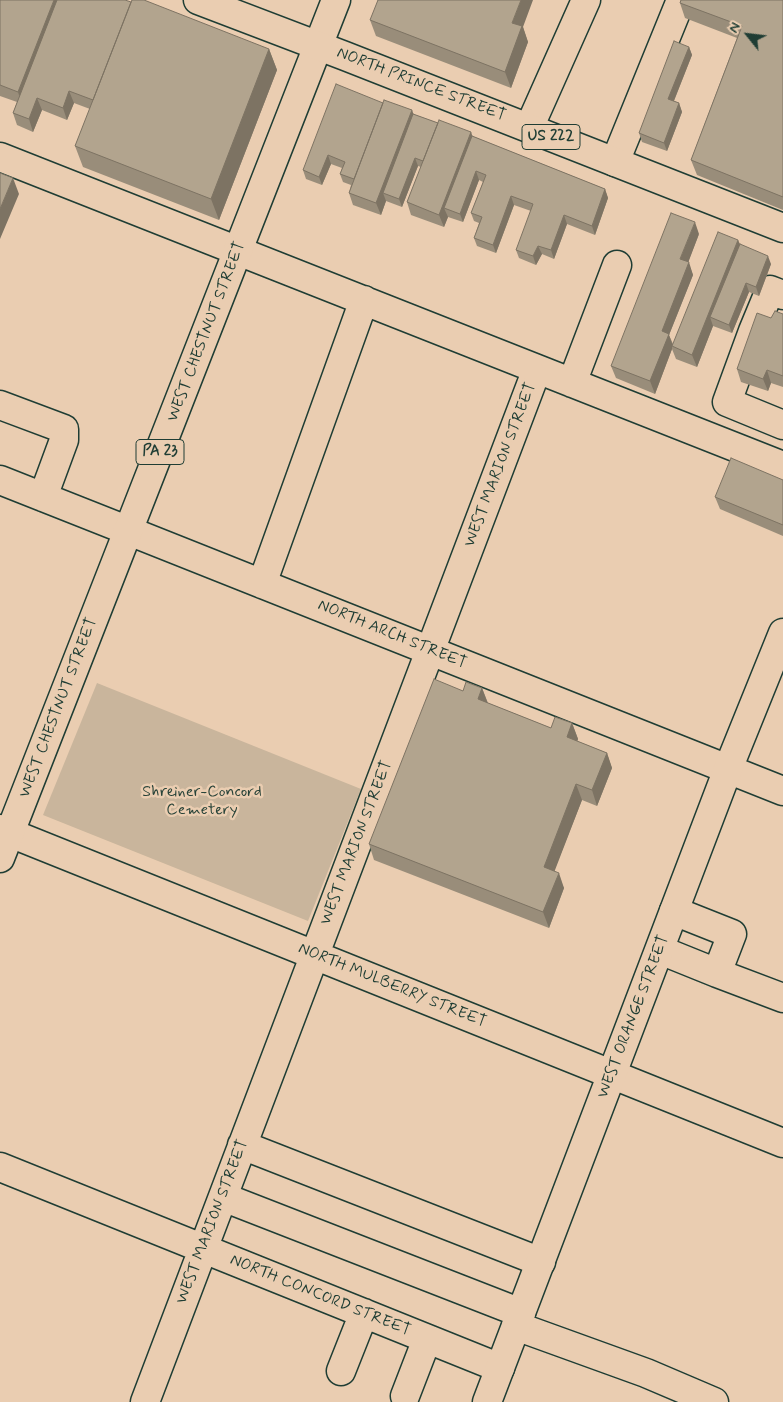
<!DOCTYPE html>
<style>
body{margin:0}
#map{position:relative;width:783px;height:1402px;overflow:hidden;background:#eacdb1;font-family:Mynerve,sans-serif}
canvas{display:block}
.north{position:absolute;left:723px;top:10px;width:50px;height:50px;-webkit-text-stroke:4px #eacdb1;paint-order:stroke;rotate:299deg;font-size:14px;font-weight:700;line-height:20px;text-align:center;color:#1f3d34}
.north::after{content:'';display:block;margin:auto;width:18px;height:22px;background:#1f3d34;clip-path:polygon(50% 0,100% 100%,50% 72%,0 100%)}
</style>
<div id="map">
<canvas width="783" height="1402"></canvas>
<div class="north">N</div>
</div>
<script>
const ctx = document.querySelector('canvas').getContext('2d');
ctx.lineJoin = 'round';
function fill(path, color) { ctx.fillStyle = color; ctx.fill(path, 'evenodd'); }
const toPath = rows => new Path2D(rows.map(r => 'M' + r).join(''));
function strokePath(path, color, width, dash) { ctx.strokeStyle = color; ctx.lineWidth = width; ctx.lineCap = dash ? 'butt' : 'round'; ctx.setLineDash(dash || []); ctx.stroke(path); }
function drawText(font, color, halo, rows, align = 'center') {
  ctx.font = font + ' Mynerve,sans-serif'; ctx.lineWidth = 5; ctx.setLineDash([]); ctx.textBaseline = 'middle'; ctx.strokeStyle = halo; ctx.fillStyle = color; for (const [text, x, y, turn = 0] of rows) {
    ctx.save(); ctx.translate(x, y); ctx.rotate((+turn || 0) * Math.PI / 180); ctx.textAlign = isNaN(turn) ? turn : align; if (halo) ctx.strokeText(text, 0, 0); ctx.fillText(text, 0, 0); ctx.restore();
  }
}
fill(toPath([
 [97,683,361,789,308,921,43,815]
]), '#c9b59c');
const minor = toPath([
 [529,128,586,0],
 [0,157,783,466],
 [615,162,681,0],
 [783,295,770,290,753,331,727,402,783,425],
 [572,383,617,265],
 [0,405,64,429,64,440,43,497],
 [0,480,129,531,783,791],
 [262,584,364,300],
 [0,829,783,1143],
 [660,950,717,973,732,934,674,911],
 [717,973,783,998],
 [242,1145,541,1262],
 [0,1167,500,1368],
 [223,1197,521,1313],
 [516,1326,646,1373,714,1402],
 [341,1371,364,1313],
 [405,1396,427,1339],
 [145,1402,537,369]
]);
const major = toPath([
 [0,858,336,0],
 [487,1402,728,769,783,633]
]);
const highway = toPath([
 [198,0,345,56,783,228]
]);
strokePath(minor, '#1f3d34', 31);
strokePath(major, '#1f3d34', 31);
strokePath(highway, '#1f3d34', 31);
strokePath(minor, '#eacdb1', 28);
strokePath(major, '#eacdb1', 28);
strokePath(highway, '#eacdb1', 28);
fill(toPath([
 [0,0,269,49,277,70,219,220,83,167,75,146,90,109,74,103,67,120,42,110,33,132,17,125,13,113,17,102,0,96],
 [783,0,783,210,697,175,691,160,737,38,685,18,680,3],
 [370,20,523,27,528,42,511,88,376,36],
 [689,47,692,55,674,101,679,103,682,112,667,151,642,142,639,133],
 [383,103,412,110,413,114,438,123,471,132,472,136,605,189,608,198,595,235,567,224,554,259,542,254,536,265,519,258,516,250,531,211,514,205,496,253,477,246,474,238,479,223,474,221,471,213,483,182,479,180,463,222,448,217,444,227,411,215,407,202,421,167,418,166,402,207,386,201,381,215,353,205,349,193,351,185,343,182,340,174,342,168,331,164,322,185,306,179,303,170],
 [699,234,688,262,693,275,669,335,673,344,738,240,740,244,771,264,759,296,749,292,732,333,713,326,697,367,676,359,672,349,655,394,616,378,611,366],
 [783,314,783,387,771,383,768,391,741,382,737,369,771,318],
 [783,480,783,536,720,509,715,497],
 [482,688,488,703,551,728,572,723,578,739,577,741,607,753,612,768,597,806,582,800,554,871,564,888,549,928,374,860,369,844,463,691]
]), '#998d7a');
fill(toPath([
 [54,0,63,0,22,104,18,92],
 [521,0,533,0,523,27,528,42,511,88,505,72,512,23],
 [689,47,692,55,671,108,668,99],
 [269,49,277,70,219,220,211,199],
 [69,91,74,103,67,120,63,108],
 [37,98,42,110,33,132,29,119],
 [679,103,682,112,667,151,664,143],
 [412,110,416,122,383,193,386,201,381,215,376,203],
 [471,132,475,145,444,208,448,217,444,227,439,215],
 [328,155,331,164,322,185,319,177],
 [415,158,418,166,402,207,399,199],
 [476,171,479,180,463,222,460,214],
 [13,178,19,194,0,239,0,209],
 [605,189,608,198,595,235,592,226],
 [511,196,514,205,496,253,493,245],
 [564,215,567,224,554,259,551,250],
 [695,222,699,234,685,271,680,259],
 [738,240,743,253,710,317,713,326,697,367,692,355],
 [538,246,542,254,536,265,533,256],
 [768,256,771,264,759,296,756,287],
 [689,262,693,275,669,335,673,346,672,346,672,349,655,394,650,381,662,331],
 [746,283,749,292,732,333,729,325],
 [767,370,771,383,768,391,763,379],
 [482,688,488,704,478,699],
 [572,723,578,739,573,753,567,737],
 [607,753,612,768,597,806,592,790],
 [576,784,582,800,550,883,544,867],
 [559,873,564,888,549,928,543,912]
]), '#7d7363');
const building = toPath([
 [0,0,54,0,18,92,0,85,0,0],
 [57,0,125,0,131,2,93,100,69,91,63,108,37,98,29,119,13,113,57,0],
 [132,0,144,0,269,49,211,199,75,146,132,0],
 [378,0,521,0,512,23,522,26,505,72,370,20,378,0],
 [681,0,783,0,783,197,691,160,742,26,680,3,681,0],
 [674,41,689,47,668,99,679,103,664,143,639,133,674,41],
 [336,84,383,103,354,179,340,174,345,162,328,155,319,177,303,170,336,84],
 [384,100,412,110,376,203,349,193,384,100],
 [413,114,438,123,423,161,415,158,399,199,383,193,413,114],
 [439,120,471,132,439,215,407,202,439,120],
 [472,136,605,189,592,226,564,215,551,250,538,246,533,256,516,250,533,204,511,196,493,245,474,238,482,217,471,213,486,175,476,171,460,214,444,208,472,136],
 [0,173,13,178,0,209,0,173],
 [671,213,695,222,680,259,689,262,662,331,669,334,650,381,611,366,671,213],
 [718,232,738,240,692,355,672,346,718,232],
 [740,244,768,256,756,287,746,283,729,325,710,317,740,244],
 [775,311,783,314,783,376,767,370,763,379,737,369,757,313,771,318,775,311],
 [731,458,783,480,783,525,715,497,731,458],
 [434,679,463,691,466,682,482,688,478,699,551,728,555,717,572,723,567,737,607,753,592,790,576,784,544,867,559,873,543,912,369,844,434,679]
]);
fill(building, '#b2a48e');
strokePath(building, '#7d7363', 1);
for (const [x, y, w] of [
 [551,137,58],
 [160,452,48]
]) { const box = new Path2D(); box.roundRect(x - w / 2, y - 12.5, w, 25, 4); ctx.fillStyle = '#eacdb1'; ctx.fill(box); strokePath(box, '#1f3d34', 1); }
drawText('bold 15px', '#1f3d34', null, [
 ["US 222",551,137],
 ["PA 23",160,452]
]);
drawText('16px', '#1f3d34', '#eacdb1', [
 ["NORTH PRINCE STREET",421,85,21],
 ["WEST CHESTNUT STREET",207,332,-69],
 ["WEST MARION STREET",501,465,-69],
 ["NORTH ARCH STREET",392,635,22],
 ["WEST CHESTNUT STREET",59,708,-69],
 ["WEST MARION STREET",357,843,-69],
 ["NORTH MULBERRY STREET",392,986,22],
 ["WEST ORANGE STREET",634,1017,-69],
 ["WEST MARION STREET",213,1222,-69],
 ["NORTH CONCORD STREET",320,1296,22]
]);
drawText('16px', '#284339', '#eacdb1', [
 ["Shreiner-Concord",202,793],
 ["Cemetery",202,811]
]);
</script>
